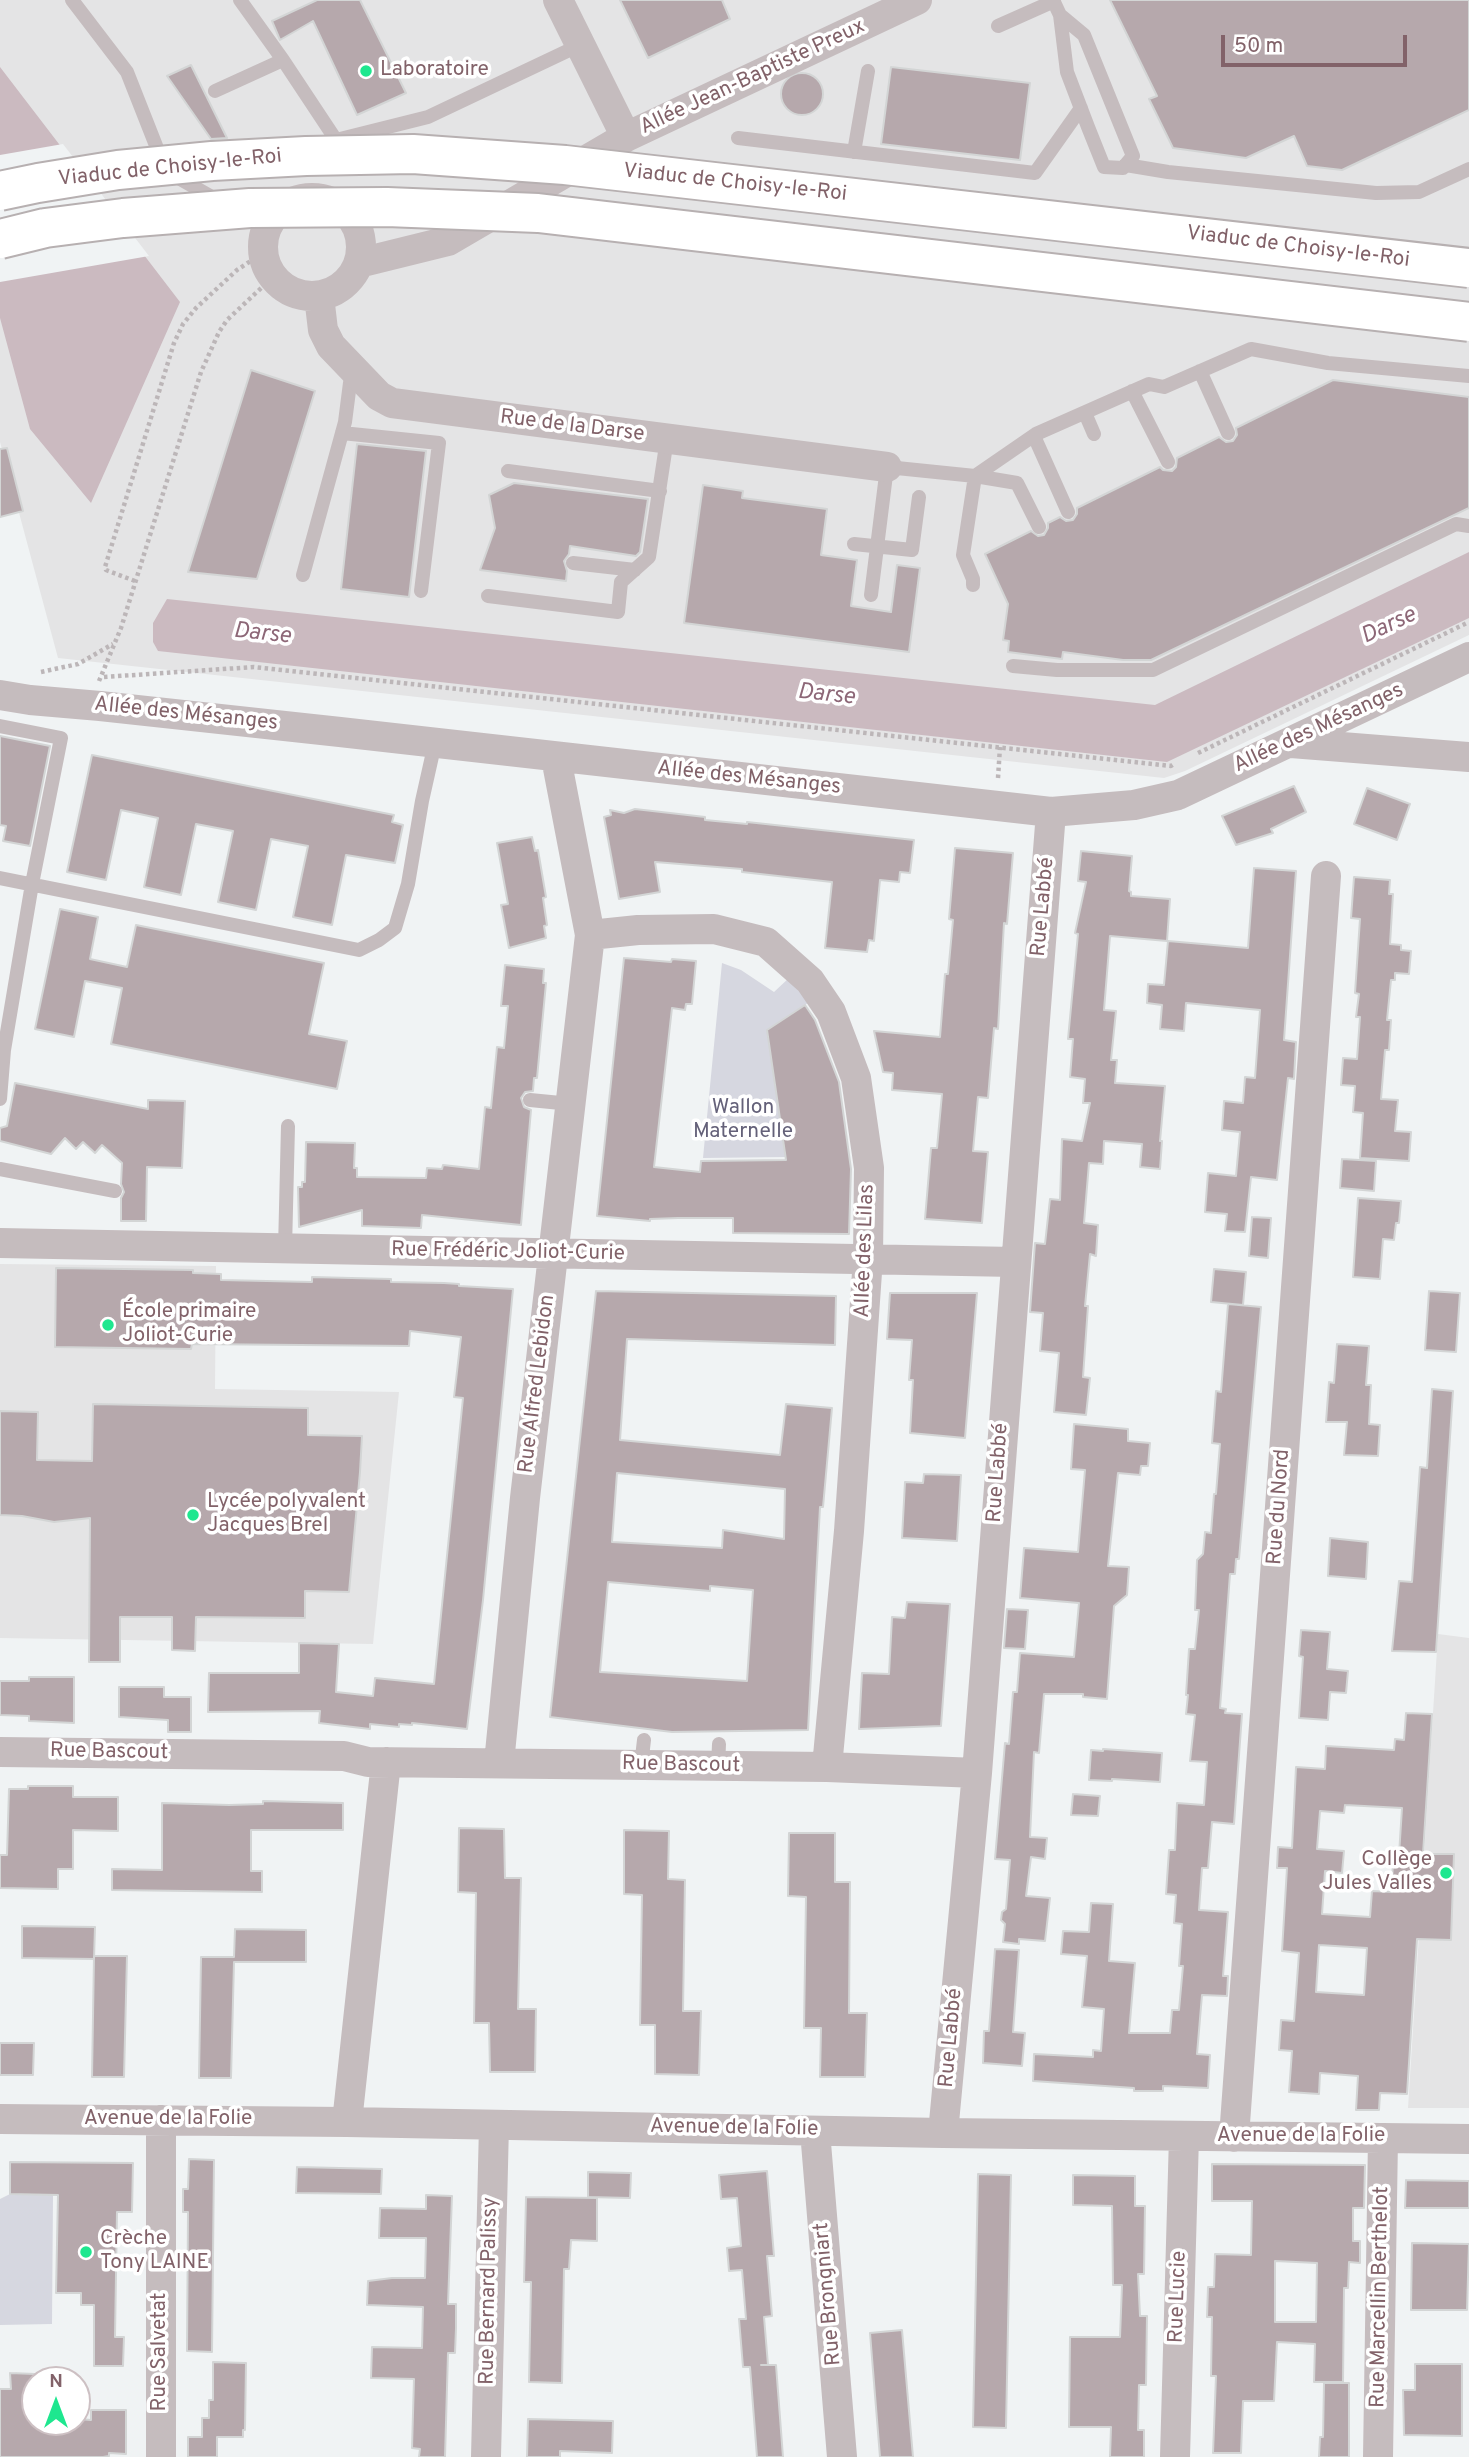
<!DOCTYPE html>
<meta charset="utf-8">
<style>
body{margin:0}
#map{position:relative;width:1469px;height:2457px;overflow:hidden;background:#f0f3f4;font-family:Overpass,sans-serif}
canvas{display:block}
.north{position:absolute;left:21px;top:2366px;width:70px;height:70px;box-sizing:border-box;background:#fff;border:2px solid #cdc0c3;border-radius:50%;rotate:0deg;font-size:19px;font-weight:700;line-height:28px;text-align:center;color:#826269}
.north::after{content:'';display:block;margin:auto;width:24px;height:32px;background:#1ee78f;clip-path:polygon(50% 0,100% 100%,50% 72%,0 100%)}
.scale{position:absolute;left:1221px;top:35px;width:186px;height:32px;box-sizing:border-box;border:4px solid #826269;border-top:0;padding-left:9px;font-size:21px;line-height:24px;white-space:nowrap;color:#826269;-webkit-text-stroke:5px #fff;paint-order:stroke}
</style>
<div id="map">
<canvas width="1469" height="2457"></canvas>
<div class="north">N</div>
<div class="scale">50 m</div>
</div>
<script>
const ctx = document.querySelector('canvas').getContext('2d');
ctx.lineJoin = 'round';
function fill(path, color) { ctx.fillStyle = color; ctx.fill(path, 'evenodd'); }
const toPath = rows => new Path2D(rows.map(r => 'M' + r).join(''));
function strokePath(path, color, width, dash) { ctx.strokeStyle = color; ctx.lineWidth = width; ctx.lineCap = dash ? 'butt' : 'round'; ctx.setLineDash(dash || []); ctx.stroke(path); }
function drawText(font, color, halo, rows, align = 'center') {
  ctx.font = font + ' Overpass,sans-serif'; ctx.lineWidth = 7; ctx.setLineDash([]); ctx.textBaseline = 'middle'; ctx.strokeStyle = halo; ctx.fillStyle = color; for (const [text, x, y, turn = 0] of rows) {
    ctx.save(); ctx.translate(x, y); ctx.rotate((+turn || 0) * Math.PI / 180); ctx.textAlign = isNaN(turn) ? turn : align; if (halo) ctx.strokeText(text, 0, 0); ctx.fillText(text, 0, 0); ctx.restore();
  }
}
fill(toPath([
 [0,0,1469,0,1469,635,1185,771,1164,778,58,658,0,442],
 [0,1264,216,1266,215,1389,399,1392,373,1644,0,1638],
 [1438,1634,1469,1638,1469,2108,1408,2108]
]), '#e4e4e5');
fill(toPath([
 [722,963,741,970,774,992,790,977,808,1003,767,1031,786,1157,703,1158],
 [10,2194,53,2195,52,2324,0,2325,0,2199]
]), '#d6d7e0');
fill(toPath([
 [0,67,180,302,91,503,30,429,0,318],
 [1469,552,1469,618,1167,762,158,651,153,642,153,623,167,599,1155,705]
]), '#cbbac0');
fill(toPath([
 [63,144,149,256,0,282,0,155]
]), '#f0f3f4');
const building = toPath([
 [317,0,360,0,406,93,357,115,313,21,280,40,272,21,317,0],
 [620,0,722,0,730,19,648,58,620,0],
 [1110,0,1469,0,1469,110,1342,170,1307,166,1294,136,1246,158,1173,148,1149,99,1157,96,1110,0],
 [191,65,227,138,211,139,167,76,191,65],
 [891,67,1030,83,1020,160,881,144,891,67],
 '781 94a21 21 0 1 1 42 0a21 21 0 1 1-42 0Z',
 [251,370,315,391,257,579,188,572,251,370],
 [1333,380,1469,397,1469,508,1151,660,1123,660,1063,652,1062,659,1008,652,1009,641,1003,640,1008,604,985,554,1031,531,1038,536,1044,535,1048,528,1048,523,1060,517,1066,521,1073,520,1077,514,1077,508,1160,467,1163,470,1172,471,1176,467,1177,458,1219,437,1226,442,1233,441,1237,435,1236,428,1333,380],
 [357,444,426,451,409,597,341,589,357,444],
 [7,448,23,511,0,517,0,449,7,448],
 [514,483,648,499,640,552,636,556,570,546,569,554,564,561,567,571,566,581,480,570,495,528,489,495,514,483],
 [703,485,743,491,742,498,827,509,821,555,857,560,851,606,891,612,897,565,920,568,909,652,684,623,703,485],
 [0,736,50,746,30,846,3,841,6,826,0,825,0,736],
 [92,755,394,815,392,822,403,825,395,863,346,855,332,925,293,917,308,846,271,839,256,910,218,902,233,831,196,824,181,895,144,887,158,818,121,810,106,880,67,872,92,755],
 [1294,786,1306,812,1271,829,1273,833,1236,845,1222,816,1294,786],
 [1367,788,1410,804,1397,840,1354,824,1367,788],
 [635,809,705,817,705,820,747,824,747,822,914,840,910,873,900,872,899,882,880,880,874,941,869,940,867,952,825,948,832,882,742,872,742,869,655,862,660,892,619,899,604,817,611,815,610,810,624,813,635,809],
 [532,837,535,851,538,850,546,897,543,898,547,925,544,926,546,938,509,948,501,905,508,904,497,843,532,837],
 [955,848,1013,853,1007,924,1004,923,998,1029,994,1028,988,1098,978,1097,973,1151,988,1152,982,1223,925,1219,931,1148,937,1148,942,1094,892,1090,893,1073,883,1072,874,1031,940,1037,945,974,948,974,953,920,949,919,955,848],
 [1081,851,1132,856,1129,891,1131,892,1131,896,1170,899,1167,941,1110,936,1104,1010,1116,1011,1111,1060,1117,1060,1115,1083,1165,1086,1160,1141,1162,1141,1160,1169,1140,1167,1142,1144,1104,1141,1103,1164,1089,1163,1084,1223,1098,1225,1096,1256,1090,1254,1085,1306,1088,1306,1083,1377,1090,1378,1086,1415,1054,1412,1059,1353,1040,1351,1043,1313,1030,1312,1035,1243,1045,1244,1050,1199,1060,1200,1062,1139,1082,1141,1090,1103,1083,1103,1085,1079,1070,1077,1073,1039,1068,1039,1078,934,1075,933,1086,882,1078,881,1081,851],
 [1254,868,1296,871,1284,1040,1296,1042,1294,1079,1288,1078,1277,1180,1251,1177,1245,1232,1225,1231,1227,1214,1205,1212,1208,1173,1236,1176,1240,1132,1222,1130,1224,1101,1243,1103,1245,1077,1255,1078,1260,1010,1186,1003,1184,1031,1160,1029,1162,1005,1147,1003,1148,984,1164,985,1168,941,1248,948,1254,868],
 [1354,877,1390,880,1389,894,1393,894,1390,944,1401,945,1401,950,1411,951,1409,974,1395,973,1395,980,1391,980,1387,1020,1391,1020,1389,1050,1385,1050,1381,1099,1398,1100,1395,1131,1411,1132,1409,1161,1360,1158,1363,1113,1353,1112,1355,1086,1341,1085,1343,1058,1357,1059,1360,1017,1356,1017,1359,994,1355,993,1360,919,1351,918,1354,877],
 [60,909,98,917,90,959,127,967,136,925,324,963,309,1034,347,1041,337,1089,111,1044,122,988,85,981,74,1037,35,1029,60,909],
 [624,958,671,962,672,959,696,961,692,1004,686,1004,685,1010,672,1008,654,1167,700,1172,701,1161,786,1160,767,1030,805,1005,815,1020,839,1082,851,1169,849,1234,733,1233,733,1218,678,1218,650,1219,650,1221,597,1216,624,958],
 [505,965,544,969,543,983,546,983,537,1078,534,1078,533,1091,525,1092,521,1098,524,1107,531,1110,521,1225,422,1215,421,1228,362,1226,362,1210,299,1227,298,1187,302,1187,302,1182,305,1182,306,1142,355,1143,354,1168,357,1168,357,1177,426,1178,427,1168,442,1169,443,1165,479,1169,485,1107,491,1108,497,1047,504,1048,508,1006,501,1006,505,965],
 [15,1083,148,1109,148,1100,185,1101,182,1168,147,1167,146,1221,121,1221,121,1198,124,1192,121,1184,122,1163,102,1145,95,1153,83,1142,76,1149,65,1138,51,1154,0,1141,0,1128,7,1126,15,1083],
 [1342,1159,1376,1161,1374,1191,1340,1188,1342,1159],
 [1358,1198,1401,1201,1399,1223,1396,1223,1394,1240,1383,1239,1380,1279,1353,1277,1358,1198],
 [1252,1217,1271,1218,1268,1258,1249,1256,1252,1217],
 [56,1268,193,1270,193,1273,221,1274,221,1280,312,1282,312,1277,391,1279,391,1282,444,1283,459,1284,459,1286,513,1289,483,1600,467,1729,412,1723,412,1725,399,1724,399,1727,370,1724,370,1729,319,1723,320,1711,208,1712,209,1673,299,1673,299,1643,339,1644,336,1692,373,1696,375,1678,434,1684,463,1398,454,1397,461,1337,410,1331,409,1346,192,1344,191,1349,55,1347,56,1268],
 [1214,1269,1246,1272,1243,1305,1211,1302,1214,1269],
 [596,1291,836,1296,835,1345,627,1339,620,1440,780,1455,786,1404,832,1408,823,1507,820,1507,808,1730,672,1732,550,1717,596,1291],
 [617,1473,785,1489,784,1539,723,1530,722,1548,612,1542,617,1473],
 [608,1582,710,1591,710,1586,753,1590,747,1681,600,1672,608,1582],
 [1429,1291,1460,1293,1456,1352,1425,1350,1429,1291],
 [890,1293,977,1293,965,1438,910,1433,913,1380,909,1380,912,1340,887,1339,890,1293],
 [1228,1304,1261,1307,1239,1559,1236,1559,1235,1574,1230,1574,1220,1708,1226,1709,1225,1713,1242,1714,1234,1824,1212,1822,1208,1868,1202,1868,1199,1910,1228,1912,1223,1976,1228,1976,1227,1996,1202,1995,1197,2054,1210,2055,1208,2088,1163,2086,1163,2091,1134,2091,1134,2088,1033,2081,1034,2054,1093,2057,1093,2050,1101,2051,1104,2009,1082,2007,1087,1956,1061,1954,1063,1931,1089,1932,1091,1903,1113,1904,1109,1961,1135,1963,1129,2033,1170,2033,1172,2010,1179,2010,1183,1966,1179,1966,1182,1924,1174,1923,1176,1895,1166,1894,1169,1850,1175,1850,1177,1803,1204,1805,1207,1762,1190,1761,1195,1715,1186,1714,1188,1695,1186,1695,1189,1649,1195,1649,1199,1610,1195,1610,1197,1560,1203,1554,1205,1532,1211,1533,1214,1494,1216,1494,1220,1444,1212,1443,1216,1391,1221,1392,1228,1304],
 [1337,1344,1369,1346,1366,1385,1371,1385,1369,1424,1380,1425,1378,1456,1344,1455,1347,1422,1326,1422,1329,1382,1334,1383,1337,1344],
 [1432,1389,1453,1391,1436,1652,1392,1651,1399,1581,1412,1582,1420,1467,1427,1468,1432,1389],
 [93,1404,308,1408,308,1435,362,1436,360,1472,349,1592,305,1591,305,1618,196,1617,195,1651,172,1650,172,1617,120,1617,120,1662,89,1662,90,1518,54,1522,22,1516,0,1515,0,1411,38,1412,37,1460,92,1461,93,1404],
 [1074,1424,1128,1429,1128,1441,1150,1443,1148,1466,1141,1466,1140,1475,1118,1473,1108,1566,1129,1567,1127,1595,1114,1606,1107,1699,1083,1697,1083,1694,1044,1694,1039,1753,1034,1752,1030,1837,1047,1838,1045,1859,1031,1857,1026,1896,1050,1898,1045,1941,1019,1939,1019,1944,1003,1942,1005,1924,1001,1920,1002,1912,1006,1909,1010,1860,995,1859,1005,1743,1009,1744,1013,1692,1017,1692,1020,1653,1074,1657,1079,1603,1020,1598,1024,1548,1078,1552,1085,1470,1071,1469,1074,1424],
 [924,1474,961,1475,957,1541,902,1538,905,1482,923,1483,924,1474],
 [1330,1538,1368,1542,1366,1579,1328,1576,1330,1538],
 [907,1602,950,1604,941,1726,859,1729,862,1673,889,1674,892,1617,905,1618,907,1602],
 [1007,1609,1028,1610,1025,1649,1004,1648,1007,1609],
 [1301,1630,1330,1632,1327,1669,1348,1671,1346,1693,1330,1692,1328,1720,1299,1718,1303,1657,1299,1656,1301,1630],
 [29,1677,74,1677,74,1723,29,1721,29,1716,0,1715,0,1681,29,1681,29,1677],
 [119,1687,164,1687,164,1697,191,1697,191,1732,168,1732,168,1720,119,1717,119,1687],
 [1406,1713,1432,1714,1423,1854,1454,1854,1451,1940,1417,1939,1407,2094,1380,2093,1379,2110,1356,2110,1358,2076,1320,2073,1319,2094,1289,2092,1292,2051,1279,2050,1281,2020,1294,2021,1299,1953,1282,1951,1287,1868,1277,1868,1278,1847,1292,1848,1296,1767,1325,1769,1326,1746,1394,1750,1395,1739,1404,1740,1406,1713],
 [1345,1805,1402,1808,1399,1855,1393,1854,1392,1892,1372,1891,1370,1917,1322,1914,1325,1871,1342,1873,1344,1851,1317,1849,1320,1811,1344,1813,1345,1805],
 [1319,1945,1367,1948,1364,1995,1316,1992,1319,1945],
 [1103,1749,1162,1753,1160,1782,1112,1779,1112,1781,1089,1780,1091,1750,1103,1751,1103,1749],
 [28,1786,73,1786,73,1797,118,1797,118,1831,73,1830,73,1869,58,1869,58,1889,0,1888,0,1855,7,1855,9,1789,28,1789,28,1786],
 [1073,1794,1100,1796,1098,1816,1071,1815,1073,1794],
 [263,1801,343,1803,343,1830,251,1830,251,1871,262,1871,262,1892,112,1890,112,1869,162,1870,162,1803,229,1805,263,1804,263,1801],
 [459,1828,504,1829,505,1878,521,1878,518,2009,536,2009,535,2072,490,2072,489,2023,474,2023,476,1893,458,1892,459,1828],
 [624,1830,669,1831,668,1879,685,1880,683,2011,701,2011,699,2075,655,2074,655,2025,640,2025,642,1895,624,1894,624,1830],
 [789,1833,835,1833,835,1882,850,1882,849,2013,867,2013,865,2077,820,2077,821,2028,804,2028,806,1897,788,1896,789,1833],
 [22,1926,95,1927,94,1959,22,1958,22,1926],
 [235,1929,306,1930,306,1962,234,1962,231,2078,199,2078,201,1957,234,1957,235,1929],
 [995,1949,1019,1950,1013,2032,1025,2033,1022,2066,983,2063,984,2031,989,2031,995,1949],
 [94,1956,127,1956,124,2077,92,2077,94,1956],
 [0,2043,34,2043,33,2075,0,2075,0,2043],
 [189,2159,214,2160,212,2352,187,2351,188,2212,183,2212,183,2189,188,2189,189,2159],
 [10,2162,133,2163,132,2212,117,2212,115,2337,124,2337,123,2366,94,2366,94,2305,81,2305,81,2293,56,2293,58,2195,10,2194,10,2162],
 [1212,2164,1365,2165,1364,2208,1353,2208,1353,2241,1360,2241,1360,2263,1349,2262,1348,2288,1344,2288,1343,2382,1314,2382,1315,2344,1277,2342,1274,2401,1243,2401,1241,2453,1213,2453,1216,2376,1211,2376,1212,2317,1207,2317,1208,2287,1214,2287,1215,2254,1251,2255,1252,2201,1212,2201,1212,2164],
 [1275,2261,1317,2263,1316,2322,1275,2322,1275,2261],
 [297,2167,382,2169,381,2194,296,2193,297,2167],
 [767,2171,774,2256,767,2256,772,2316,764,2317,768,2365,761,2365,776,2365,783,2457,757,2457,750,2367,743,2367,739,2319,746,2319,742,2270,729,2271,727,2248,741,2246,737,2198,721,2199,719,2175,767,2171],
 [588,2172,631,2173,630,2198,588,2197,588,2172],
 [978,2174,1011,2175,1006,2428,973,2427,978,2174],
 [1073,2175,1135,2176,1135,2206,1145,2206,1144,2274,1138,2274,1140,2316,1147,2316,1146,2385,1139,2385,1138,2430,1144,2430,1144,2457,1110,2457,1111,2427,1069,2427,1070,2337,1120,2337,1122,2285,1113,2285,1112,2206,1073,2205,1073,2175],
 [1406,2180,1469,2181,1469,2208,1405,2208,1406,2180],
 [426,2195,452,2196,448,2304,456,2304,456,2328,455,2353,448,2353,445,2457,419,2457,420,2449,412,2448,414,2379,371,2378,372,2347,422,2348,423,2307,367,2305,368,2281,392,2278,425,2278,426,2238,379,2238,380,2208,426,2209,426,2195],
 [526,2197,597,2198,597,2241,571,2240,569,2269,564,2269,562,2383,529,2382,531,2282,524,2282,526,2197],
 [1412,2243,1469,2244,1467,2310,1411,2310,1412,2243],
 [902,2330,913,2457,880,2457,870,2333,902,2330],
 [213,2362,246,2363,245,2430,243,2430,243,2437,217,2437,217,2457,188,2457,188,2437,202,2437,202,2418,209,2418,209,2400,213,2400,213,2362],
 [1415,2364,1462,2364,1462,2436,1404,2435,1403,2390,1415,2390,1415,2364],
 [10,2373,35,2374,35,2422,79,2422,79,2419,91,2420,91,2410,126,2410,126,2454,109,2453,109,2456,103,2457,0,2457,0,2389,11,2389,10,2373],
 [1324,2383,1349,2383,1349,2457,1319,2457,1320,2437,1323,2437,1324,2383],
 [528,2419,613,2421,612,2453,560,2451,560,2457,527,2457,528,2419]
]);
fill(building, '#b6a8ac');
strokePath(building, '#d3d5d5', 2);
strokePath(toPath([
 [135,581,106,570,105,567,174,343,183,324,196,308,237,270,263,253],
 [41,672,78,664,113,644],
 [104,677,254,667,1171,766,1174,764],
 [99,681,121,628,201,372,219,332,227,320,273,277],
 [1198,753,1469,622],
 [998,778,1000,747]
]), '#bcb6b8', 4.5, [3.5, 3.5]);
strokePath(toPath([
 [72,0,127,72,166,171,219,201],
 [240,0,283,60],
 [1053,0,1060,15,1067,72,1088,127,1104,167,1123,168,1133,156,1084,35,1060,15],
 [998,26,1054,1],
 [215,91,283,60,336,140,428,117,580,45],
 [738,138,1035,173,1081,108],
 [854,152,868,71],
 [1126,165,1168,172,1376,193,1419,192,1469,169],
 [1200,371,1228,433],
 [1132,391,1168,462],
 [1085,413,1094,434],
 [342,433,439,443,421,591],
 [1034,436,1068,512],
 [508,471,660,491],
 [975,476,1036,434,1149,384,1164,387,1251,349,1328,363,1469,376],
 [975,476,1017,483,1039,527],
 [854,544,912,550,919,497],
 [573,563,635,570],
 [303,575,345,422,350,383,358,374],
 [871,595,887,467,975,476,963,555,973,579,973,585],
 [488,596,618,612,621,582,649,557,667,439],
 [1013,666,1057,670,1153,670,1456,524,1469,526],
 [0,726,61,738,32,884,4,1050,0,1099],
 [0,878,359,950,379,940,395,928,408,884,422,801,435,743],
 [530,1100,571,1104],
 [0,1169,115,1191],
 [285,1249,288,1126],
 [641,1766,644,1740],
 [718,1767,719,1744]
]), '#c5bcbe', 14);
strokePath(toPath([
 [558,0,626,137],
 '263 247a49 49 0 1 1 98 0a49 49 0 1 1-98 0Z',
 [359,263,448,241,626,137,917,0],
 [319,296,323,330,331,346,379,396,392,403,887,467],
 [0,695,30,700,100,706,340,732,1051,812,1134,805,1178,795,1469,657],
 [1291,743,1469,757],
 [590,935,638,930,714,929,766,942,810,981,831,1012,856,1078,869,1168,868,1258,849,1531,827,1767],
 [0,1243,1015,1262],
 [0,1752,344,1756,368,1762,827,1767,977,1773],
 [499,1763,525,1498,590,935,556,758],
 [0,2119,347,2122,943,2133,1469,2139],
 [347,2122,386,1762],
 [815,2131,842,2457],
 [943,2133,977,1773,1051,812],
 [1234,2137,1326,876],
 [161,2457,161,2120],
 [486,2457,494,2125],
 [1175,2457,1184,2136],
 [1378,2457,1383,2138]
]), '#c5bcbe', 30);
const motorwayBridge = toPath([
 [0,191,38,183,118,170,212,161,306,156,413,154,565,165,1469,268],
 [0,239,45,228,123,218,250,208,387,207,538,213,1469,322]
]);
strokePath(motorwayBridge, '#b7b0b1', 42, []);
strokePath(motorwayBridge, '#fff', 38);
for (const [x, y, r, color] of [
 [366,71,7,"#1ee78f"],
 [108,1325,7,"#1ee78f"],
 [193,1515,7,"#1ee78f"],
 [1446,1873,7,"#1ee78f"],
 [86,2252,7,"#1ee78f"]
]) { const dot = new Path2D(); dot.arc(x, y, r, 0, 2 * Math.PI); ctx.fillStyle = color; ctx.fill(dot); strokePath(dot, '#fff', 2.5); }
drawText('21px', '#826269', '#fff', [
 ["Laboratoire",380,71],
 ["École primaire",122,1313],
 ["Joliot-Curie",122,1337],
 ["Lycée polyvalent",207,1503],
 ["Jacques Brel",207,1527],
 ["Collège",1432,1861,"right"],
 ["Jules Valles",1432,1885,"right"],
 ["Crèche",100,2240],
 ["Tony LAINE",100,2264]
], 'left');
drawText('21px', '#826269', '#fff', [
 ["Allée Jean-Baptiste Preux",753,78,-25],
 ["Viaduc de Choisy-le-Roi",170,169,-6],
 ["Viaduc de Choisy-le-Roi",735,184,6],
 ["Viaduc de Choisy-le-Roi",1298,248,7],
 ["Rue de la Darse",572,427,7],
 ["Allée des Mésanges",186,715,6],
 ["Allée des Mésanges",1319,729,-25],
 ["Allée des Mésanges",749,779,6],
 ["Rue Labbé",1044,907,-85],
 ["Allée des Lilas",866,1251,-88],
 ["Rue Frédéric Joliot-Curie",508,1253,1],
 ["Rue Alfred Lebidon",538,1384,-83],
 ["Rue Labbé",999,1473,-86],
 ["Rue du Nord",1280,1507,-86],
 ["Rue Bascout",109,1753,1],
 ["Rue Bascout",681,1766,1],
 ["Rue Labbé",952,2038,-85],
 ["Avenue de la Folie",168,2120],
 ["Avenue de la Folie",734,2129,1],
 ["Avenue de la Folie",1301,2137],
 ["Rue Bernard Palissy",490,2291,-89],
 ["Rue Brongniart",829,2294,-95],
 ["Rue Lucie",1179,2297,-88],
 ["Rue Marcellin Berthelot",1381,2297,-89],
 ["Rue Salvetat",161,2352,-90]
]);
drawText('21px', '#646179', '#fff', [
 ["Wallon",743,1109],
 ["Maternelle",743,1133]
]);
drawText('italic 23px', '#8d6777', '#fff', [
 ["Darse",1389,627,-25],
 ["Darse",262,635,6],
 ["Darse",826,696,6]
]);
</script>
